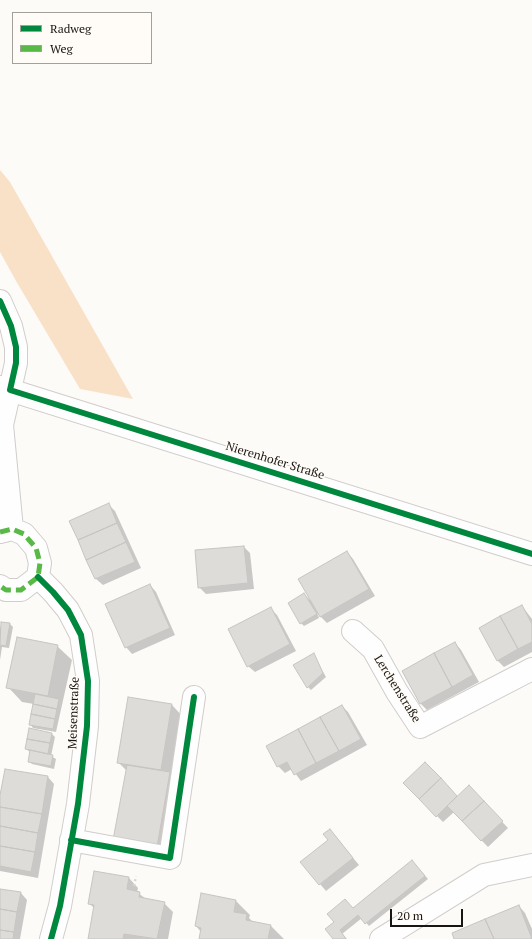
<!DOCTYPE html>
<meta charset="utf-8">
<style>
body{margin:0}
#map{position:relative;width:532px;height:939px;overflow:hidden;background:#fdfbf8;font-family:"PT Serif",serif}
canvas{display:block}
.legend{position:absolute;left:12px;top:12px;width:140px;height:52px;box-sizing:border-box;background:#fffbf6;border:1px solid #a39f9b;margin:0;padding:5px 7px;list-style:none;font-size:12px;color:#181513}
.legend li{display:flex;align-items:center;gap:8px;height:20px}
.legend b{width:20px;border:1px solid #a39f9b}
.scale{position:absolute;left:390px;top:909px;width:73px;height:18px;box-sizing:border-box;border:2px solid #181513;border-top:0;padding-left:5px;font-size:12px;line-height:14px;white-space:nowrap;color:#181513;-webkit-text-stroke:3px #fffbf6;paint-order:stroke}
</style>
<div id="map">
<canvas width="532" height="939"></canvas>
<ul class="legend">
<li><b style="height:5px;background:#00873e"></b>Radweg</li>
<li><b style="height:5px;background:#58b947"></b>Weg</li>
</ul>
<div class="scale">20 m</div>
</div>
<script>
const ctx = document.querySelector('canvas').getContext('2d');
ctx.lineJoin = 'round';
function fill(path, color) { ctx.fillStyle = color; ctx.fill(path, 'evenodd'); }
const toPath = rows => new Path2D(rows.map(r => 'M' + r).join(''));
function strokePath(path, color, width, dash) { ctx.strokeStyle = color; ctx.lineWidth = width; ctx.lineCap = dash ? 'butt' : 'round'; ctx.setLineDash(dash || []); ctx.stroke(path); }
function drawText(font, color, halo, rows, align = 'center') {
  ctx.font = font + ' "PT Serif",serif'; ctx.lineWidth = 3; ctx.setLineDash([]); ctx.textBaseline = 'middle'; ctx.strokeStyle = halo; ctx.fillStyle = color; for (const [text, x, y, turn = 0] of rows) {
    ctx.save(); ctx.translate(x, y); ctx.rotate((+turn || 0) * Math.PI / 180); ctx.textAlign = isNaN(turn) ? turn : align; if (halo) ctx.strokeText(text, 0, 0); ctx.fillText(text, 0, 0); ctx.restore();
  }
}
fill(toPath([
 [0,170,10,182,133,399,80,389,16,281,0,252]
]), '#f9e1c8');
fill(toPath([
 [108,504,115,511,141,568,103,585,96,579,70,522],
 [244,547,250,553,254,589,206,594,199,587],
 [347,552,353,559,375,596,327,623,317,613,319,618,304,626,301,623,304,594,311,601],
 [150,585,156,592,175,635,132,654,126,647],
 [522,606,532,619,532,652,504,667,497,660],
 [270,608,277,615,296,651,255,672,248,666],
 [10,624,13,627,9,648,2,647,0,660,0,627],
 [455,643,461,650,479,682,427,710,421,704,403,672],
 [57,646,72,660,56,732,33,728,30,724,34,704,22,702,8,687],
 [313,654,326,677,311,690,308,687],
 [129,698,172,705,186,720,171,861,129,854,127,771,118,762],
 [342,706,348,712,367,745,301,781,292,769,285,773,278,766],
 [52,734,55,737,51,756,56,759,54,769,32,764,29,761,30,752,26,749],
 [425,763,458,797,469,787,508,828,488,847,454,812,443,822,404,783],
 [48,777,54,784,38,878,0,871,0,801],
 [330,830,359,865,326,891,320,884],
 [415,864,428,879,369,926,362,918,342,934,347,939,334,939,353,909],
 [129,878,138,888,137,892,146,899,164,903,173,912,168,939,89,939,95,909,89,903],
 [0,890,21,893,27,900,20,939,0,939],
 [236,901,250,915,249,918,253,922,271,926,284,939,200,939,201,932,196,926],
 [519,906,525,913,532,929,532,939,455,939]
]), '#0003');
const building = toPath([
 [109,503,117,523,78,540,69,521,109,503],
 [117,523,126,542,86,560,78,540,117,523],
 [126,542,135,562,95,579,86,560,126,542],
 [244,546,248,583,198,588,195,550,244,546],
 [347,551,369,589,320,617,298,579,347,551],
 [150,584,170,628,125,648,105,604,150,584],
 [304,593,317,614,300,624,288,603,304,593],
 [522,605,532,624,532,642,518,649,500,616,522,605],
 [271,607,290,644,247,667,228,629,271,607],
 [500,616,518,649,497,661,479,628,500,616],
 [1,622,10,623,6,646,0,645,1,622],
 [17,637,58,645,48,696,6,688,17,637],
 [455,642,473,675,452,687,434,653,455,642],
 [314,653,323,673,307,688,293,665,314,653],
 [434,653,452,687,420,704,402,671,434,653],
 [35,694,59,699,57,709,33,704,35,694],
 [128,697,172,704,161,770,117,763,128,697],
 [33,704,57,709,55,719,31,714,33,704],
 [342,705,361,739,339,751,320,717,342,705],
 [31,714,55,719,53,729,29,725,31,714],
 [320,717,339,751,316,763,298,729,320,717],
 [29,728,52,733,50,743,27,739,29,728],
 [298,729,316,763,294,775,287,762,277,767,266,746,298,729],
 [27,739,50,743,48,754,25,749,27,739],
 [30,750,53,755,51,766,28,762,30,750],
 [425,762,441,778,419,799,403,783,425,762],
 [127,765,170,772,157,847,113,840,127,765],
 [5,769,48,776,42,814,0,807,0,795,5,769],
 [441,778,457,796,436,817,419,799,441,778],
 [469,785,484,801,462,821,447,806,469,785],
 [484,801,503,821,481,841,462,821,484,801],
 [0,807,42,814,38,833,0,826,0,807],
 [0,826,38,833,35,852,0,846,0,826],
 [330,829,353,858,319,885,300,862,328,840,323,834,330,829],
 [0,846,35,852,31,872,0,866,0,846],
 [412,860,425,876,365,924,358,915,340,930,346,939,333,939,325,929,334,922,327,914,345,899,353,908,412,860],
 [94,871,129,877,127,889,140,892,139,897,165,902,157,939,124,934,123,939,88,939,94,905,88,904,94,871],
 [0,889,21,892,17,912,0,909,0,889],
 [201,893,236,900,234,912,247,914,246,920,271,925,268,939,199,939,201,928,195,926,201,893],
 [519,905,532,939,494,939,485,919,519,905],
 [0,909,17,912,14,932,0,930,0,909],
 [485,919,494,939,454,939,452,933,485,919],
 [0,930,14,932,13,939,0,939,0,930]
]);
fill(building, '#dedcd9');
strokePath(building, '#c7c5c2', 1);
const minor = toPath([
 [0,301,11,326,16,347,16,363,2,425,12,529],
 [0,387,532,554],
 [0,532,12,529,24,534,36,548,40,563,38,577,21,590,6,590,0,586],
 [38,577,53,592,68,610,81,635,88,681,87,726,78,804,60,906,51,939],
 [353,631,373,649,397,692,420,727,532,669],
 [71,840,170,858,194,697],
 [381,939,484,875,532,865]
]);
strokePath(minor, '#d0cdcb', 24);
strokePath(toPath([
 [134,886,136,876]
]), '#d5d4d3', 2.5, [2, 3]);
strokePath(minor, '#fffefe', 22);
strokePath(toPath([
 [0,532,12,529,24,534,36,548,40,563,38,577,21,590,6,590,0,586]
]), '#58b947', 5, [10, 5]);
strokePath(toPath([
 [0,301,11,326,16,347,16,363,10,390,532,554],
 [38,577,53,592,68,610,81,635,88,681,87,726,78,804,60,906,51,939],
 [71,840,170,858,194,697]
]), '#00873e', 6);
drawText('12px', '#181513', '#fffbf6', [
 ["Nierenhofer Straße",275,461,17],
 ["Lerchenstraße",397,689,58],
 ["Meisenstraße",74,713,-88]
]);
</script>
